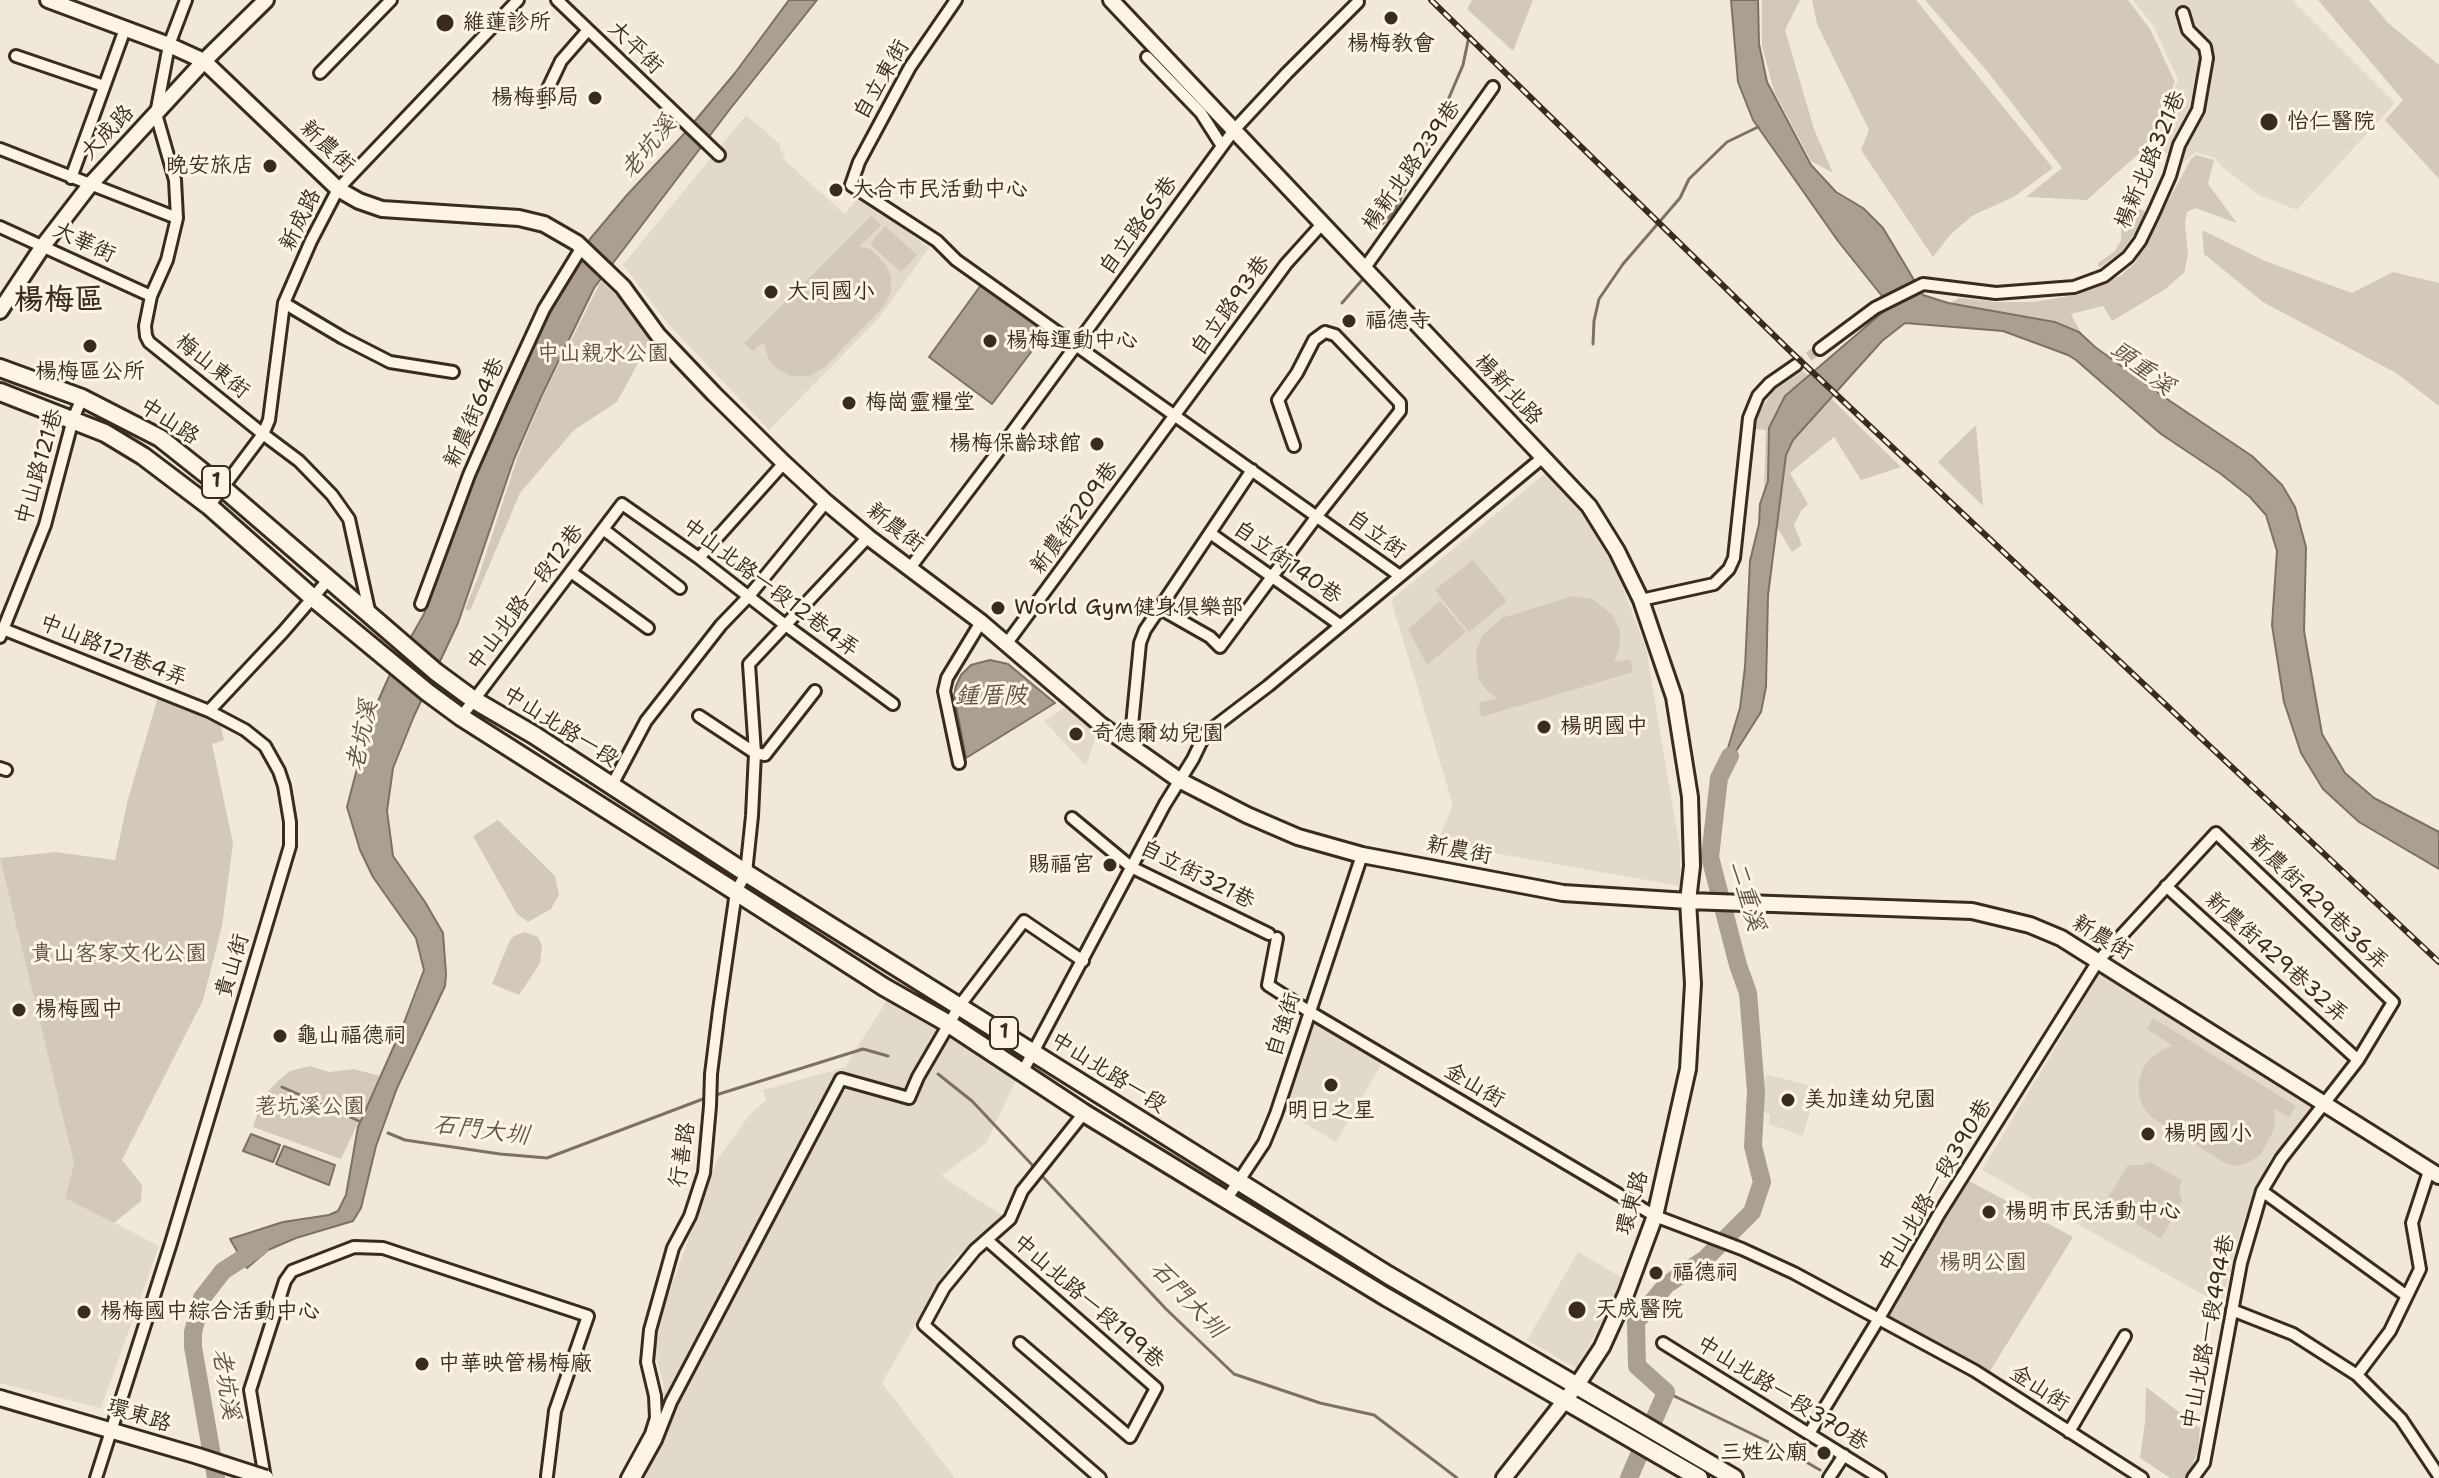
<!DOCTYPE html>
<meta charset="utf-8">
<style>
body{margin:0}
canvas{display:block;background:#f0e9d9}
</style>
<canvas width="2439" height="1478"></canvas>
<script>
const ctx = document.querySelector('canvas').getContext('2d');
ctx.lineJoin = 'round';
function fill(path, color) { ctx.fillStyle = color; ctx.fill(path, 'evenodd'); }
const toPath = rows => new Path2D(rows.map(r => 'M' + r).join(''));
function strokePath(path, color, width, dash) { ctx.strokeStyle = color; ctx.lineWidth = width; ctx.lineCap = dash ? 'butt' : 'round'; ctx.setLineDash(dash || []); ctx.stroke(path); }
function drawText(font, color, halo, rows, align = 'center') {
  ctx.font = font + ' "Shantell Sans","LXGW WenKai TC",sans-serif'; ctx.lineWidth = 6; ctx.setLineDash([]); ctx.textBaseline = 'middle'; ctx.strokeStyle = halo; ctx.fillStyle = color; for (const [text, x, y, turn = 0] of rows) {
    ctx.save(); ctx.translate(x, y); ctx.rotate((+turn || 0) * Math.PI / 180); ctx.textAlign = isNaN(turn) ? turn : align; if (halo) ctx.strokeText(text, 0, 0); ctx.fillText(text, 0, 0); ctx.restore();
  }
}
fill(toPath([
 [2133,0,2292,0,2395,103,2297,210,2259,195,2221,166,2215,158,2196,152,2180,165,2153,141,2178,80,2154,27],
 [746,115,780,144,780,149,785,154,782,158,845,214,860,196,929,248,879,318,769,430,669,325,623,265],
 [1547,472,1583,512,1617,573,1646,648,1680,849,1680,886,1437,843,1453,805,1391,600],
 [1070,704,1098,730,1086,766,1044,721],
 [0,857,74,1163,65,1197,159,1246,101,1408,0,1383],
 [2099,974,2316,1107,2269,1161,2244,1220,2221,1305,1982,1170],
 [889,997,1018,1076,986,1143,941,1176,1002,1215,952,1261,882,1383,955,1478,630,1478,659,1423,664,1387,655,1351,663,1310,717,1160,750,1114,766,1100,763,1090,845,1067],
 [1316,1018,1385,1058,1336,1142,1284,1111],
 [1766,1074,1817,1088,1803,1136,1769,1124,1770,1115,1762,1111],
 [1578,1252,1626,1280,1576,1368,1527,1340]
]), '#e1d9c9');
fill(toPath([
 [1472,0,1533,0,1513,51,1467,9],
 [1762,0,1800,0,1785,30,1814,129,1833,173,1811,161,1774,91,1762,46],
 [1812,0,1916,0,2053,168,2015,196,1972,216,1950,235,1933,257,1861,150,1869,130,1817,24],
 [1925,0,2128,0,2150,29,2175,82,2145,148,2087,200,2026,197,2062,168,1987,71],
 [2318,0,2369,0,2388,23,2439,65,2439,179,2385,120,2403,100],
 [2196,155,2214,160,2208,184,2237,223,2195,208,2187,212,2185,224,2188,255,2184,273,2164,290,2112,321,2103,306,2071,314,2080,331,2056,321,1950,303,1960,298,1996,302,2033,302,2076,295,2120,276,2135,263,2191,159],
 [2135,207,2146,212,2135,233,2121,252,2099,268,2098,263,2114,252,2121,241,2121,227],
 [871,216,881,225,859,247,868,248,874,252,886,265,891,277,891,291,883,307,825,367,809,376,791,376,776,368,768,358,764,342,753,351,744,343],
 [885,226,917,255,901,272,870,244],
 [2202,230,2265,261,2352,293,2393,272,2439,283,2439,406,2396,373,2263,302,2204,254],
 [601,281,623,302,651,339,617,402,574,430,520,493,470,611,465,609,479,575,518,456,543,396],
 [1803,371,1901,467,1861,480,1834,437,1790,473,1808,504,1801,511,1794,525,1802,545,1792,552,1765,507,1762,495,1764,490,1766,430,1755,429,1757,415,1773,391],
 [1976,425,1983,506,1938,462],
 [1473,560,1507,601,1469,632,1435,590],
 [1573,596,1593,599,1612,615,1620,631,1619,648,1614,662,1630,659,1633,672,1481,717,1479,703,1497,698,1486,690,1478,678,1476,652,1482,636,1502,618],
 [1440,601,1466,632,1427,665,1408,629],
 [158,697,204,714,220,724,224,740,212,744,233,843,222,926,203,1000,122,1160,142,1185,141,1201,114,1223,65,1198,74,1163,0,858,55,852,115,860,128,799],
 [498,820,555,876,559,895,551,909,528,922,517,914,473,836],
 [525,932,538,937,542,946,540,963,519,995,492,984,510,940,514,936],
 [2153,1018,2296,1106,2289,1117,2273,1108,2275,1119,2273,1131,2261,1154,2248,1163,2236,1166,2225,1163,2151,1117,2142,1105,2139,1093,2139,1081,2143,1068,2150,1059,2162,1050,2173,1046,2147,1029],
 [310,1066,329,1072,354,1069,380,1076,341,1159,253,1127,259,1109,269,1090,281,1078,290,1071],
 [2150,1162,2182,1180,2179,1189,2182,1201,2161,1239,2104,1204,2128,1165,2142,1165],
 [1962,1177,2073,1237,1987,1376,1878,1320],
 [2146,1387,2200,1428,2198,1450,2189,1475,2186,1478,2170,1478,2140,1458,2145,1422]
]), '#d2c9ba');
const water = toPath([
 [789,0,817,0,730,109,594,288,541,397,514,459,458,623,414,716,393,768,387,811,393,856,425,902,443,933,446,974,445,986,397,1088,376,1146,361,1208,353,1221,296,1238,268,1250,247,1268,230,1239,283,1222,329,1215,338,1211,346,1195,358,1127,402,1028,424,970,416,938,373,877,360,850,347,807,370,719,391,672,424,614,476,471,518,373,590,239,627,195,684,134,735,73,789,0],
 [1731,0,1758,0,1759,44,1767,82,1811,165,1836,192,1863,208,1883,228,1923,295,1948,303,2055,322,2079,332,2095,347,2170,401,2252,456,2282,485,2295,507,2306,547,2304,631,2322,734,2345,773,2374,798,2439,832,2439,869,2359,822,2323,789,2301,753,2284,702,2272,625,2277,551,2266,515,2250,497,2221,474,2161,434,2076,360,2068,355,2003,331,1905,323,1882,341,1793,440,1786,455,1768,595,1766,687,1761,712,1719,778,1740,708,1745,667,1750,561,1759,524,1760,504,1768,481,1769,428,1785,396,1890,306,1838,241,1753,120,1738,82,1731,0],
 [986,278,1052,324,992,404,929,357,986,278],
 [990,660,1008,664,1055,703,966,758,954,695,956,686,961,675,971,665,990,660],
 [251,1134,280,1145,273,1162,243,1151,251,1134],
 [284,1146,335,1165,329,1185,276,1164,284,1146]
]);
fill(water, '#aaa091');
strokePath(water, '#7e7163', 2);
strokePath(toPath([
 [1381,225,1394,212,1448,100,1463,65,1468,41],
 [1342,303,1362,280],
 [1593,344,1594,321,1599,299,1623,264,1680,198,1689,179,1727,142,1758,127],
 [938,1074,972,1101,1036,1169],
 [282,1087,359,1121],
 [388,1133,405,1140,500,1154,547,1158,703,1099,863,1049,888,1056],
 [1041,1175,1166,1309,1234,1374,1320,1403,1374,1415,1457,1478],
 [1666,1392,1787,1451,1820,1470]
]), '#7e7163', 3);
strokePath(toPath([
 [216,1478,193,1347,193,1332,202,1298,223,1271,260,1247],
 [1629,1478,1666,1392,1637,1366,1636,1322,1666,1285,1705,1259,1752,1212,1762,1182,1753,1146,1756,1091,1748,993,1738,965,1710,857,1719,778,1730,756]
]), '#aaa091', 18);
strokePath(toPath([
 [1796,365,1820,349]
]), '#ccc3b4', 10, [10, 5]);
const street = toPath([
 [186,0,169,45,156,114,175,180,177,218,167,260,151,296,145,326,146,336,149,342,263,434,299,461,332,495,349,519,370,615],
 [557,0,719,155],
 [956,0,910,67,859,162,851,185,937,241,956,260,1400,576],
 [16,56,104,86],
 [1147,57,1201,113,1222,146],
 [320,73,391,0],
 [542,101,561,61,588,30],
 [0,149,177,218],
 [71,178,125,29],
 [0,227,151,296],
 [1364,269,1493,87],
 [284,303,343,338,390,362,453,372],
 [1820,349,1875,308,1923,284,1996,293,2074,287,2104,276,2128,257,2140,241,2154,212,2170,176,2179,145,2198,110,2207,58,2205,47,2188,30,2183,13],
 [209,506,263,434,269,420,284,303,311,241,338,189,518,0],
 [603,529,680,588],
 [1210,533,1340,625],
 [699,558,784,463],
 [910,568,994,457,1234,130,1287,73,1358,2],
 [571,572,648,628],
 [1641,600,1714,584,1729,569,1734,558,1749,418,1758,396,1770,383,1796,365],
 [421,604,469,475,503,398,544,309,582,247],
 [1159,608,1210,637,1220,647,1317,516,1400,411,1400,403,1335,335,1325,332,1314,340,1297,373,1278,400,1294,446],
 [3,629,209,711],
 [0,637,45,525,73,419,82,398],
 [1007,643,1286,264,1322,224],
 [699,716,755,753,765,755,815,691],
 [461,717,622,504,699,558,784,624,893,704],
 [1130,746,1140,643,1145,630,1252,470],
 [959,763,944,691,947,678,981,622],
 [0,768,6,770],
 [612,785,646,721,721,625,749,596,826,502],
 [1072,818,1131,867,1269,934],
 [2166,886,2358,1060],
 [1277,938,1268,985,1310,1012,1655,1216,1742,1249,1794,1273,1975,1371,2142,1478],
 [1022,1073,1165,804,1193,759,1205,734,1268,686,1542,458],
 [1084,1113,1022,1191,1010,1219,975,1250,944,1288,924,1325,1100,1478],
 [2262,1191,2407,1296],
 [1226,1200,1264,1143,1276,1114,1362,855],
 [987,1240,1156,1388,1130,1437,1020,1343],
 [2232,1310,2293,1334,2357,1375,2401,1419,2439,1476],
 [1663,1343,1880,1478],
 [2357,1375,2390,1331,2420,1269,2412,1223,2429,1171],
 [1810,1432,1878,1320,1939,1214,2098,961,2216,833,2393,1002,2358,1060,2281,1159,2262,1191,2241,1263,2204,1463,2193,1478],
 [2069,1432,2125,1336],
 [636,1476,656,1440,671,1402,841,1079,909,1098,918,1077,960,1005,1024,921,1083,961],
 [96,1478,171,1243,290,846,290,822,284,786,279,771,265,746,245,730,209,711,283,632,328,580],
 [265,1478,250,1390,285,1281,292,1271,354,1247,383,1248,588,1316,555,1411,547,1476],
 [627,1478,651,1434,656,1418,655,1396,647,1362,650,1330,673,1248,690,1216,704,1173,710,1106,711,1074,719,1010,736,892,746,873,752,816,755,753,749,664,868,537],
 [1829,1478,1844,1455]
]);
const secondary = toPath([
 [48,0,169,45,204,61,338,189,359,201,382,209,519,218,544,224,577,243,623,287,658,335,714,394,784,463,826,502,868,537,981,622,1101,725,1179,780,1247,815,1298,837,1362,855,1563,893,1688,901,1972,911,2030,925,2061,938,2439,1176],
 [1111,0,1589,506,1617,551,1641,600,1674,697,1690,797,1692,866,1688,901,1693,984,1688,1069,1655,1216,1626,1294,1602,1347,1577,1385,1504,1478],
 [0,311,43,246,90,185,204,61,266,0],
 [0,1398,198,1456]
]);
const primary = toPath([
 [0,368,82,398,160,438,223,488,436,672,474,700,534,735,746,873,1388,1275,1734,1478],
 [0,392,105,433,143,456,209,506,312,597,427,692,461,717,736,892,884,987,949,1024,1084,1113,1386,1297,1699,1478]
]);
strokePath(street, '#3b2a1e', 16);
strokePath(secondary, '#3b2a1e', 20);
strokePath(primary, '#3b2a1e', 22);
strokePath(street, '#fcf5e5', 10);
strokePath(secondary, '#fcf5e5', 14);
strokePath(primary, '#fcf5e5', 16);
const rail = toPath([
 [1431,0,1789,350,2439,962]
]);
strokePath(rail, '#3b2a1e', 6);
strokePath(rail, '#fcf5e5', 3, [9]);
const secondaryBridge = toPath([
 [198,1456,266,1478]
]);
strokePath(secondaryBridge, '#3b2a1e', 20, []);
strokePath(secondaryBridge, '#fcf5e5', 14);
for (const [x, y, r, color] of [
 [1391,18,8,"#3b2a1e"],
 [445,23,10,"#3b2a1e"],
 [595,98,8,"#3b2a1e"],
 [2269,122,10,"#3b2a1e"],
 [270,166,8,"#3b2a1e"],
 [836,190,8,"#3b2a1e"],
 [771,292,8,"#3b2a1e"],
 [1349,321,8,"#3b2a1e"],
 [990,341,8,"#3b2a1e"],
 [90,346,8,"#3b2a1e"],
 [849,403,8,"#3b2a1e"],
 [1097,444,8,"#3b2a1e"],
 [998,608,8,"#3b2a1e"],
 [1544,727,8,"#3b2a1e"],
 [1076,734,8,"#3b2a1e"],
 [1110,865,8,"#3b2a1e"],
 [19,1010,8,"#3b2a1e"],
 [280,1036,8,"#3b2a1e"],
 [1331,1085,8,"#3b2a1e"],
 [1788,1100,8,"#3b2a1e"],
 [2148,1134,8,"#3b2a1e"],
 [1989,1212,8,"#3b2a1e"],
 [1656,1273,8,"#3b2a1e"],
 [1577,1310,10,"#3b2a1e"],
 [84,1312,8,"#3b2a1e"],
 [422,1364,8,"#3b2a1e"],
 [1824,1453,8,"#3b2a1e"]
]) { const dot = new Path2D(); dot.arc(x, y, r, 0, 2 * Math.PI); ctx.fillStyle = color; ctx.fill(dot); strokePath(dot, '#fcf5e5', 3); }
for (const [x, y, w] of [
 [216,482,28],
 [1004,1033,28]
]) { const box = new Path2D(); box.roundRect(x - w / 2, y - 16, w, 32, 6); ctx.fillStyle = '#fcf5e5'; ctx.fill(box); strokePath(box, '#3b2a1e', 2); }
drawText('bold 20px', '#3b2a1e', null, [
 ["1",216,482],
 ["1",1004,1033]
]);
drawText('22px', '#3b2a1e', '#fcf5e5', [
 ["維蓮診所",463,23],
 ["楊梅教會",1391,44,"center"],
 ["楊梅郵局",579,98,"right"],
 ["怡仁醫院",2287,122],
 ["晚安旅店",254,166,"right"],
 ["大合市民活動中心",852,190],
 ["大同國小",787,292],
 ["福德寺",1365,321],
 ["楊梅運動中心",1006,341],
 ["楊梅區公所",90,372,"center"],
 ["梅崗靈糧堂",865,403],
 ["楊梅保齡球館",1081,444,"right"],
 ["World Gym健身俱樂部",1014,608],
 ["楊明國中",1560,727],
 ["奇德爾幼兒園",1092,734],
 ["賜福宮",1094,865,"right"],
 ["楊梅國中",35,1010],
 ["龜山福德祠",296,1036],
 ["美加達幼兒園",1804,1100],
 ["明日之星",1331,1111,"center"],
 ["楊明國小",2164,1134],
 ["楊明市民活動中心",2005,1212],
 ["福德祠",1672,1273],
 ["天成醫院",1595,1310],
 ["楊梅國中綜合活動中心",100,1312],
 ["中華映管楊梅廠",438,1364],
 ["三姓公廟",1808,1453,"right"]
], 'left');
drawText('22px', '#3b2a1e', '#fcf5e5', [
 ["大平街",635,48,44],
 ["自立東街",882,80,-60],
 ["大成路",108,133,-47],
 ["新農街",327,147,43],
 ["楊新北路321巷",2151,160,-67],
 ["楊新北路239巷",1412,166,-55],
 ["新成路",301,220,-64],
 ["自立路65巷",1139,226,-54],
 ["大華街",84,243,25],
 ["自立路93巷",1231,306,-54],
 ["梅山東街",212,367,39],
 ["楊新北路",1508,390,47],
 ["新農街64巷",475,413,-66],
 ["中山路",169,422,33],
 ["中山路121巷",40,467,-74],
 ["新農街209巷",1075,518,-54],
 ["新農街",895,528,38],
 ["自立街",1376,535,36],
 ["自立街140巷",1287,563,35],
 ["中山北路一段12巷4弄",770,588,37],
 ["中山北路一段12巷",526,598,-53],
 ["中山路121巷4弄",113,651,22],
 ["中山北路一段",560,727,32],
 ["新農街",1459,851,11],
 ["自立街321巷",1197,875,27],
 ["新農街429巷36弄",2318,903,44],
 ["新農街",2102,938,31],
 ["新農街429巷32弄",2276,958,42],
 ["貴山街",233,966,-73],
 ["自強街",1284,1025,-72],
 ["中山北路一段",1108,1073,32],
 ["金山街",1474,1086,31],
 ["行善路",683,1155,-81],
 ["中山北路一段390巷",1936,1186,-59],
 ["環東路",1633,1203,-74],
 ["中山北路一段199巷",1088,1302,41],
 ["中山北路一段494巷",2209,1332,-79],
 ["金山街",2039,1389,33],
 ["中山北路一段370巷",1782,1394,32],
 ["環東路",139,1416,17]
]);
drawText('22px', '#615245', '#fcf5e5', [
 ["中山親水公園",603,354],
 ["貴山客家文化公園",119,954],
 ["荖坑溪公園",310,1107],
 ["楊明公園",1983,1263]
]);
drawText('italic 24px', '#625346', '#fcf5e5', [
 ["老坑溪",649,148,-51],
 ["頭重溪",2142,369,37],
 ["鍾厝陂",991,697],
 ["老坑溪",363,736,-78],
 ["二重溪",1746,896,74],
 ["石門大圳",481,1131,7],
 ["石門大圳",1187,1300,46],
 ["老坑溪",225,1384,81]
]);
drawText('bold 30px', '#3b2a1e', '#fcf5e5', [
 ["楊梅區",59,301]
]);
</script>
